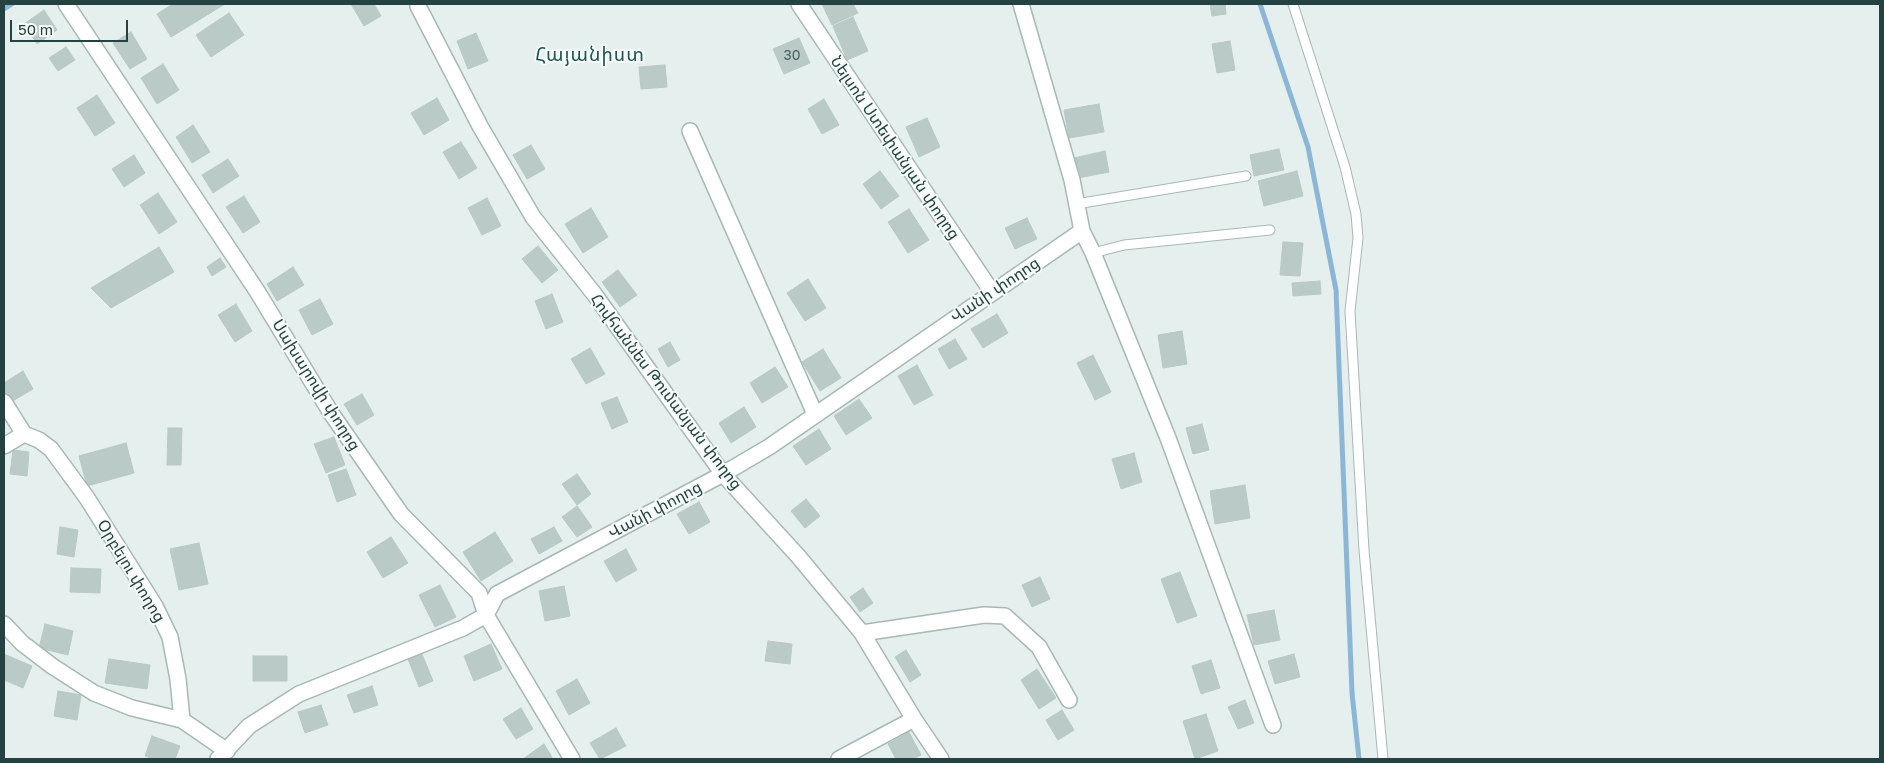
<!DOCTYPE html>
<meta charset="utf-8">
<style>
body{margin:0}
#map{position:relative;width:1884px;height:763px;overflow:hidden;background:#e5efed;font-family:"Golos Text",sans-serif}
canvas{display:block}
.frame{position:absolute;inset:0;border:5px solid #234241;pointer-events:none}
.scale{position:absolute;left:10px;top:20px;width:118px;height:22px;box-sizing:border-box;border:2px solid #234241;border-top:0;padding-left:6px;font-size:15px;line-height:18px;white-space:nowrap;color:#234241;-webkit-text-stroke:4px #f6fbf9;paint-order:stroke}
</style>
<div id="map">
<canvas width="1884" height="763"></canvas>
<div class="frame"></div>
<div class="scale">50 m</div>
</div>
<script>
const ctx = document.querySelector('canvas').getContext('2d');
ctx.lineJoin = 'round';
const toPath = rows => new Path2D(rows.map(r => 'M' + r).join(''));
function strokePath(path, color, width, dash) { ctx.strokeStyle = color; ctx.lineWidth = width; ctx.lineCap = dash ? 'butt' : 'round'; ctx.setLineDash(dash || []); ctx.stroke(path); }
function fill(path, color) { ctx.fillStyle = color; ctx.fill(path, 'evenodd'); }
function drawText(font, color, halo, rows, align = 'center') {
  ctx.font = font + ' "Golos Text","Noto Sans Armenian",sans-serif'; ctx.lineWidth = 4; ctx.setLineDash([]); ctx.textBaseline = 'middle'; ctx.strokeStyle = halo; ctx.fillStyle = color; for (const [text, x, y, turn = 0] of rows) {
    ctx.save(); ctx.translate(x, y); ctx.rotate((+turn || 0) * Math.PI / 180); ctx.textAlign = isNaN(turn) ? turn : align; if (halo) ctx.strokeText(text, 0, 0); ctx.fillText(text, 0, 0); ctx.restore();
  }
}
strokePath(toPath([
 [1260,4,1308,147,1336,290,1352,693,1359,759],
 [4,9,12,4]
]), '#8cb6d5', 5);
const building = toPath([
 [173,4,225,4,171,37,157,14,173,4],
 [351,4,374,4,381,16,364,26,351,4],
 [822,4,853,4,858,13,832,25,822,4],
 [1210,4,1225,4,1226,14,1212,16,1210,4],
 [44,10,57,30,37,44,24,24,44,10],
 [229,13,244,35,211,57,196,35,229,13],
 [853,17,868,51,847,60,833,26,853,17],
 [131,32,147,59,130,69,113,43,131,32],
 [476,33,488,61,468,69,457,41,476,33],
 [799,38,810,63,784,74,773,49,799,38],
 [1230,41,1235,70,1217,73,1212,44,1230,41],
 [66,47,75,60,58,71,49,58,66,47],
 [163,64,179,90,157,104,141,78,163,64],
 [665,65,667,87,641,89,639,67,665,65],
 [97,95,115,123,95,136,77,108,97,95],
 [437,98,449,120,424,135,411,113,437,98],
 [824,99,839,125,822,134,808,109,824,99],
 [1099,104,1104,132,1069,138,1064,110,1099,104],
 [927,118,940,147,919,157,906,127,927,118],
 [193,125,210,152,192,163,176,137,193,125],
 [461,142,477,168,459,179,443,152,461,142],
 [531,145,545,169,527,179,513,155,531,145],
 [1279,149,1284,170,1254,176,1250,155,1279,149],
 [1105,151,1109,172,1078,178,1074,158,1105,151],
 [134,155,145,173,124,187,112,169,134,155],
 [228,159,239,176,213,193,202,175,228,159],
 [880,171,899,196,881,209,863,184,880,171],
 [1297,171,1303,196,1264,206,1258,181,1297,171],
 [158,193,177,222,159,234,140,205,158,193],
 [244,196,260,222,243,233,226,207,244,196],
 [487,198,501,226,482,235,468,208,487,198],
 [591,208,608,237,583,253,565,224,591,208],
 [909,209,929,240,908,253,888,222,909,209],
 [1027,218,1037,239,1015,249,1005,228,1027,218],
 [1283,242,1303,243,1300,276,1280,275,1283,242],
 [538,246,558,270,542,283,522,259,538,246],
 [159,247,174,272,111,308,91,288,159,247],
 [220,258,226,267,212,276,207,267,220,258],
 [293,267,304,285,277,301,267,284,293,267],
 [618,270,637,295,620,307,602,282,618,270],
 [808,279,826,308,805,321,787,293,808,279],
 [1320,281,1321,294,1293,296,1292,283,1320,281],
 [552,294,563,322,546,329,535,301,552,294],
 [320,299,333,324,312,335,299,310,320,299],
 [236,304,252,331,235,342,218,315,236,304],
 [997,314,1008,333,983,348,971,329,997,314],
 [1182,331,1187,364,1163,368,1158,335,1182,331],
 [955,339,967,359,949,369,938,349,955,339],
 [670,342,680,360,668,367,658,349,670,342],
 [590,348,605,374,586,384,571,359,590,348],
 [823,349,841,378,820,391,802,362,823,349],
 [1093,355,1111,392,1095,400,1077,363,1093,355],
 [917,365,933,395,914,405,898,376,917,365],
 [775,367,788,387,762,403,750,383,775,367],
 [23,371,33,389,11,402,4,391,4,383,23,371],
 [362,394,374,415,357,425,344,404,362,394],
 [617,397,628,422,612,429,601,403,617,397],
 [859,399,872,418,846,435,834,416,859,399],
 [744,407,756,427,731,443,719,423,744,407],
 [1202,424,1209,450,1193,454,1186,428,1202,424],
 [168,428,182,428,181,465,167,465,168,428],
 [819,429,831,449,806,465,793,446,819,429],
 [334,437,345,465,326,473,314,444,334,437],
 [126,443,134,473,87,486,79,456,126,443],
 [13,450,29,452,27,476,10,474,13,450],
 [1134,453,1142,482,1121,489,1112,459,1134,453],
 [346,469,356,495,337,502,328,475,346,469],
 [577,474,591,494,577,505,562,484,577,474],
 [1245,485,1250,518,1215,524,1210,491,1245,485],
 [806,499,820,516,805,528,791,511,806,499],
 [699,502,710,522,689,534,677,514,699,502],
 [577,506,592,527,577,537,562,517,577,506],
 [60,527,78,530,74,557,57,554,60,527],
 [554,527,562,541,539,554,531,539,554,527],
 [495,532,513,561,481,581,463,552,495,532],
 [391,537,408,563,383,578,367,552,391,537],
 [199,543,208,584,179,590,170,549,199,543],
 [626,549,637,570,616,582,604,561,626,549],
 [71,568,101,569,100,593,70,592,71,568],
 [1180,572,1197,616,1177,623,1161,579,1180,572],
 [1040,577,1050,599,1032,607,1022,585,1040,577],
 [440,585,456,617,435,627,419,595,440,585],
 [564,586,570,616,545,621,539,591,564,586],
 [863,588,873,603,860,612,850,597,863,588],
 [1274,610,1280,640,1254,645,1247,615,1274,610],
 [45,624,73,631,68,655,39,648,45,624],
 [768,641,792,644,790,664,765,661,768,641],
 [491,644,502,669,474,681,464,656,491,644],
 [906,650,921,675,910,682,895,657,906,650],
 [4,654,32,666,23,688,4,680,4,654],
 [422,654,433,681,419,687,408,659,422,654],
 [1294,654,1300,677,1275,684,1268,661,1294,654],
 [253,656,287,656,287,681,253,681,253,656],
 [109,659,150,665,147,689,105,683,109,659],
 [1211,660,1220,688,1201,694,1192,666,1211,660],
 [1037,669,1056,698,1039,709,1021,680,1037,669],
 [577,679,590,703,569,715,556,691,577,679],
 [372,686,378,705,354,713,347,695,372,686],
 [58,691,81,695,77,720,54,716,58,691],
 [1245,700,1254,723,1238,729,1228,707,1245,700],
 [321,705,328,725,305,733,298,712,321,705],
 [521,708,533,729,516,739,503,719,521,708],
 [1062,710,1074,730,1058,740,1046,720,1062,710],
 [1206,714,1218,751,1195,759,1183,721,1206,714],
 [616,728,626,746,600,759,590,743,616,728],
 [909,732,921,755,913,759,896,759,888,744,909,732],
 [152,736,180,746,175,759,154,759,145,756,152,736],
 [544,744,552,757,549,759,523,759,544,744]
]);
fill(building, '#bacac7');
strokePath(building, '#b7c9c6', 1);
const lane = toPath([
 [1293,4,1345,167,1356,214,1358,238,1350,311,1364,550,1383,759],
 [1076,204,1246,176],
 [1093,253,1124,245,1270,230]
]);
const street = toPath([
 [66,4,257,291,331,413,401,514,479,593,486,615,572,759],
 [799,4,992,292],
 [1021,4,1072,180,1082,231,1093,253,1168,438,1273,725],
 [418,6,480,126,533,217,595,295,723,474,798,556,862,633,914,719,941,759],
 [690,131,815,414],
 [4,402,24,434,39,440,51,449,87,498,155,606,170,637,178,679,182,720,227,751],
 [4,446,24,434],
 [4,624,22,643,52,666,94,693,132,708,182,720],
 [862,633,984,615,1005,616,1039,647,1069,700],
 [218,759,249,726,299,694,463,628,486,615,497,594,723,474,769,447,1082,231],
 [839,759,914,719]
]);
strokePath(lane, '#a7b8b6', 11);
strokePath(street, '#a7b8b6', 18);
strokePath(lane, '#fff', 9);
strokePath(street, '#fff', 15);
drawText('14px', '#496462', null, [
 ["30",792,56]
]);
drawText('16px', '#234241', '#f6fbf9', [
 ["Նելսոն Ստեփանյան փողոց",895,148,56],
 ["Վանի փողոց",995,290,-34],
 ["Սախարովի փողոց",316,385,58],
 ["Հովհաննես Թումանյան փողոց",666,392,53],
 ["Վանի փողոց",655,510,-28],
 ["Օրբելու փողոց",131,571,59]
]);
ctx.letterSpacing = '1px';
drawText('19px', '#1e5455', '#f6fbf9', [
 ["Հայանիստ",590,55]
]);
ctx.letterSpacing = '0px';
</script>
